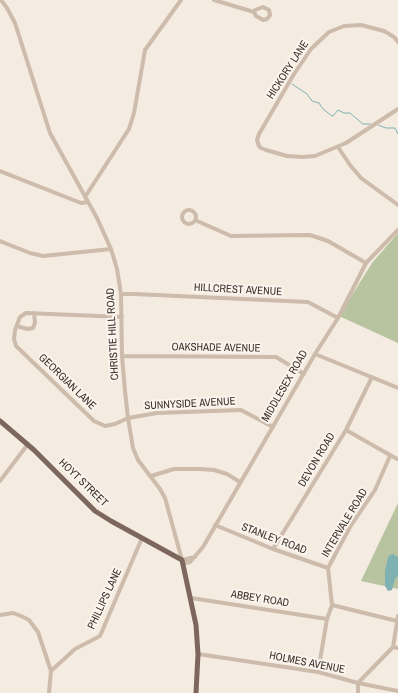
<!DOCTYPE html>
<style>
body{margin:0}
canvas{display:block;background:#f4ebe1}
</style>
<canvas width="398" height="693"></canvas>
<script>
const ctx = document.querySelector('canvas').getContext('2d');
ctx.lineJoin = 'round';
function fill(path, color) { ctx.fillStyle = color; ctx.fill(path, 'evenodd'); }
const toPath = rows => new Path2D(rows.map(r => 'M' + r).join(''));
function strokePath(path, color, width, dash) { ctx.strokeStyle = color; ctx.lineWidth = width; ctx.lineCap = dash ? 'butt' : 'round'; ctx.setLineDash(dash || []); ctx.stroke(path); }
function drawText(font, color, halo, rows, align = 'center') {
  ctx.font = font + ' "Archivo Narrow",sans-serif'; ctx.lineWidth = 4; ctx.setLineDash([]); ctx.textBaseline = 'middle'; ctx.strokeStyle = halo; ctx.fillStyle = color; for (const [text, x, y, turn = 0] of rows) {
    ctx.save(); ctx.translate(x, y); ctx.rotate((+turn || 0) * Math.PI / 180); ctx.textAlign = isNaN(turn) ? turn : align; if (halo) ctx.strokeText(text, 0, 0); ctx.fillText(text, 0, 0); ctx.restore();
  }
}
fill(toPath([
 [398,233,398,343,339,316,372,263],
 [398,503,398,589,361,581]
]), '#b8c4a0');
fill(toPath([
 [393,554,398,557,398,576,395,579,392,590,388,591,385,586,385,571,388,557,390,555]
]), '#7fb0b2');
strokePath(toPath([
 [283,78,287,80],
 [292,84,307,94,312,101,319,103,323,109,332,116,333,116,338,110,344,113,350,113,363,124,370,124],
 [378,125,386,128,395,128,398,134]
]), '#7fb0b2', 1);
strokePath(toPath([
 [1,0,7,8,15,23,50,133,97,218,111,249,117,269,121,294,122,356,125,391,128,418,133,448,138,460,160,489,165,498,182,560],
 [214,0,254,12,256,16,263,20,267,19,270,15,269,10,263,7,255,10,254,12],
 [398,42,394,37,384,31,361,25,344,26,329,32,311,49,294,74,259,134,257,140,259,146,261,148,266,150,287,156,302,157,315,156,346,143,398,109],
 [338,147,350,165,361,178,398,205],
 [0,171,81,203,88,202],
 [85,197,129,129,134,113,145,50,181,0],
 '182 217a7 7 0 1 1 14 0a7 7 0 1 1-14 0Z',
 [195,220,231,236,310,235,328,241,366,263],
 [0,241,30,253,43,256,111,249],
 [121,294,132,294],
 [134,294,308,302,338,318],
 [122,317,26,313,20,317,15,330,14,339,16,346,94,421,105,426,115,424,128,418,157,413,241,410,273,427],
 [17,326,27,329,33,328,35,323,34,313],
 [315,354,398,388],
 [122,356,276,357,304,374],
 [346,430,397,459],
 [151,476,174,469,200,469,214,470,227,474,240,482],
 [0,481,28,444],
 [215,525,273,549,328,568],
 [273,549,346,430,372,377],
 [182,560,186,563,190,562,203,547,315,354,338,318,366,263,398,230],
 [182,560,195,557],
 [191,598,327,619],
 [332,605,397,621],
 [0,615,13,613,21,616,29,620,38,632,51,671],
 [393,647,398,616],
 [198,654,318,672,358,683,393,647,398,648],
 [318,672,327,619,332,605,328,568,350,527,375,490,390,456],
 [49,693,51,671,75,649,100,636,142,538],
 [358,693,358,683,398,691]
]), '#cdbbac', 4);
strokePath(toPath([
 [0,421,34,450,95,511,111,521,182,560,196,625,198,654,196,693]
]), '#7d675c', 5);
drawText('11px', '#3b302b', '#fbf5ee', [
 ["HICKORY LANE",288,70,-57],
 ["HILLCREST AVENUE",238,290,3],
 ["CHRISTIE HILL ROAD",113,334,-93],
 ["OAKSHADE AVENUE",216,348,1],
 ["GEORGIAN LANE",67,382,44],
 ["MIDDLESEX ROAD",285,386,-60],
 ["SUNNYSIDE AVENUE",190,404,-3],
 ["DEVON ROAD",317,460,-59],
 ["HOYT STREET",83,483,44],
 ["INTERVALE ROAD",345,523,-59],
 ["STANLEY ROAD",274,539,21],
 ["PHILLIPS LANE",105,599,-65],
 ["ABBEY ROAD",260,599,9],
 ["HOLMES AVENUE",307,663,11]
]);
</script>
